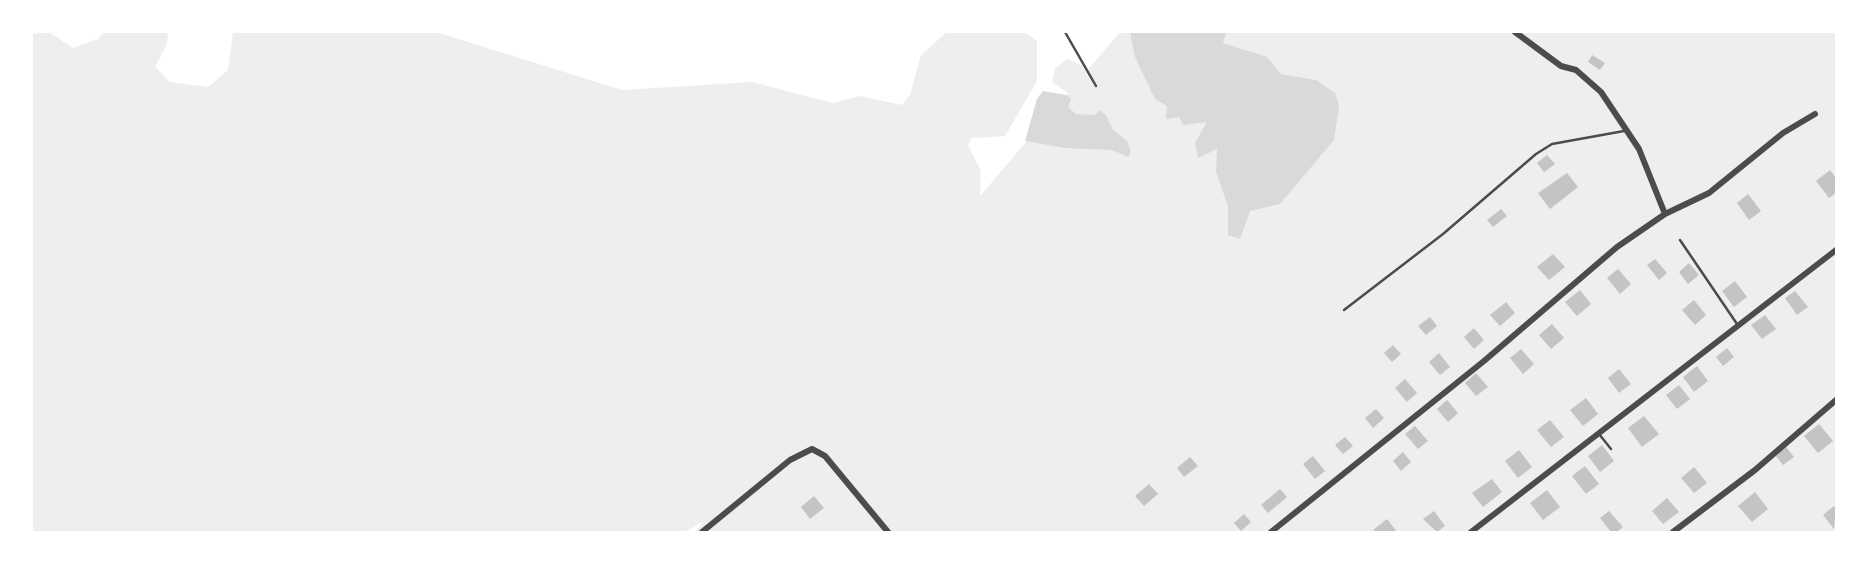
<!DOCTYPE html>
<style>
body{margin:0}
#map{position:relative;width:1868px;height:564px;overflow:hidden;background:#fff;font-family:"Source Sans 3",sans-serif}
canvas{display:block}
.frame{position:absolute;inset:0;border:33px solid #fff;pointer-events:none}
</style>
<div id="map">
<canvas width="1868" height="564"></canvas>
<div class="frame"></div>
</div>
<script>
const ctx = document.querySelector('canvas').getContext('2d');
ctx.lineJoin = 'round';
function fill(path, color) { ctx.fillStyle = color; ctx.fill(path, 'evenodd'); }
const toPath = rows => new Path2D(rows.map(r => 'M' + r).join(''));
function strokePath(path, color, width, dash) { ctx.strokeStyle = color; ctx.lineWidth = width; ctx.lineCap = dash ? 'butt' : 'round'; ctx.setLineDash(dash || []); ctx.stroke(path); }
fill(toPath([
 [49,32,73,48,98,39,104,32,168,32,167,44,155,67,170,82,208,87,228,70,233,32,436,32,622,90,752,82,833,103,860,96,902,105,910,95,921,55,947,32,1025,32,1037,41,1037,81,1005,136,972,138,968,145,981,171,980,196,1068,93,1052,82,1055,68,1068,59,1082,65,1086,72,1120,32,1836,32,1836,532,695,532,704,521,685,532,32,532,32,34]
]), '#eee');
fill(toPath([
 [1130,32,1226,32,1223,43,1267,57,1281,74,1316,80,1335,93,1339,106,1334,140,1280,204,1250,211,1240,239,1228,235,1228,206,1216,172,1217,149,1198,158,1195,143,1207,122,1183,125,1179,117,1166,119,1167,106,1155,99,1135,57],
 [1043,91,1066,95,1071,99,1068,107,1076,114,1095,115,1099,110,1106,115,1113,130,1127,141,1131,152,1128,157,1112,150,1066,148,1025,141,1037,99]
]), '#d9d9d9');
fill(toPath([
 [1592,55,1605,63,1600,70,1588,62],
 [1547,155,1555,164,1544,172,1537,163],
 [1830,170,1836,178,1836,193,1829,198,1816,181],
 [1567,173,1578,187,1550,209,1538,193],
 [1748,194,1761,211,1749,220,1737,203],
 [1501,209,1507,216,1493,227,1487,220],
 [1553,254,1565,267,1549,280,1537,267],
 [1655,259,1667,273,1659,280,1647,265],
 [1689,263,1699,275,1688,284,1679,272],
 [1618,269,1631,284,1620,294,1607,278],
 [1735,281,1747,297,1734,307,1722,291],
 [1580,290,1591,304,1577,316,1565,302],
 [1795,291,1808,307,1797,315,1785,298],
 [1694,300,1706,315,1695,325,1682,310],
 [1506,302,1515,313,1500,326,1490,315],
 [1765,315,1776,329,1762,339,1751,325],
 [1430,317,1437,326,1426,335,1418,326],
 [1552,324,1564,338,1551,349,1539,335],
 [1474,328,1484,340,1474,349,1464,337],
 [1393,345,1401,354,1392,362,1384,353],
 [1727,348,1734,357,1723,366,1716,357],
 [1521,349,1534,364,1523,374,1510,358],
 [1439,353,1450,367,1440,375,1429,362],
 [1697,366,1708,381,1694,392,1683,377],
 [1619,369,1631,384,1619,393,1608,378],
 [1476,373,1488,387,1476,396,1465,383],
 [1405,379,1417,393,1407,402,1395,388],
 [1679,385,1690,399,1677,409,1666,395],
 [1586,398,1598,414,1583,426,1570,410],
 [1447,400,1458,413,1448,422,1437,409],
 [1376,409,1384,418,1373,428,1365,418],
 [1644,416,1659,434,1642,447,1628,428],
 [1550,420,1564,437,1551,447,1537,430],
 [1819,424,1833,441,1818,453,1804,436],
 [1415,426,1428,441,1418,449,1405,434],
 [1345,437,1353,446,1343,454,1335,445],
 [1602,445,1614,461,1600,472,1588,456],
 [1786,447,1794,457,1783,465,1776,456],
 [1519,450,1532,467,1518,478,1505,461],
 [1403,452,1411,462,1401,471,1393,461],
 [1313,456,1325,471,1315,479,1303,464],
 [1190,457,1198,466,1184,477,1177,468],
 [1585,466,1599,484,1586,494,1572,476],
 [1694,467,1707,483,1694,493,1681,478],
 [1492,479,1502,492,1483,507,1472,493],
 [1149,484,1158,494,1144,506,1135,496],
 [1280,489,1287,497,1268,513,1261,505],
 [1547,490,1560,507,1543,520,1530,503],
 [1755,492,1768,509,1752,522,1738,506],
 [814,496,824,508,810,519,801,507],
 [1667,498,1679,512,1663,524,1652,511],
 [1834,506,1836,509,1834,529,1823,515],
 [1434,511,1445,526,1437,532,1423,519],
 [1609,511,1623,527,1617,532,1611,532,1600,518],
 [1244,514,1251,522,1241,531,1234,523],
 [1387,519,1397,532,1376,532,1373,530]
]), '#c4c4c4');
strokePath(toPath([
 [1065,32,1096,86],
 [1680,240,1737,324],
 [1344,310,1443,234,1536,154,1552,144,1624,131],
 [1599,434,1611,449]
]), '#4c4c4c', 2.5);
strokePath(toPath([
 [1515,32,1561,66,1576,70,1601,92,1639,149,1665,214],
 [702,532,790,460,812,449,825,456,888,532],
 [1271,532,1484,361,1617,247,1665,214,1709,193,1783,133,1815,114],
 [1471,532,1836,250],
 [1673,532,1755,470,1836,400]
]), '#4c4c4c', 6);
</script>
